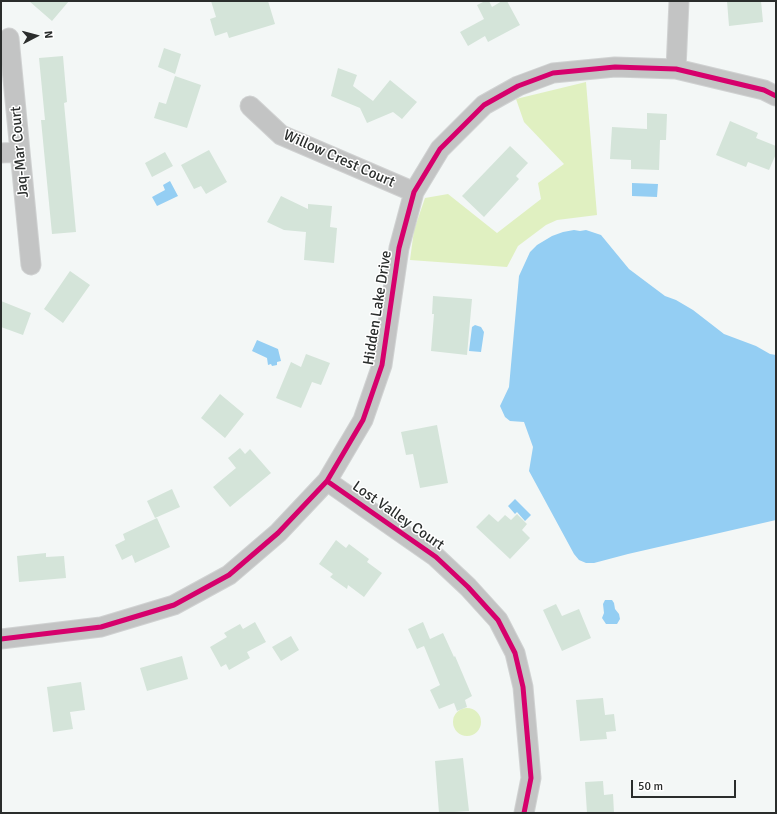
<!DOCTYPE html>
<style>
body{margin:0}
#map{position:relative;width:777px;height:814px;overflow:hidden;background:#f3f7f6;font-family:Signika,sans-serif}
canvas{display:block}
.frame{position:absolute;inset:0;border:2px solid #2a2d2c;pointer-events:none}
.north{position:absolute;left:16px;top:16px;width:40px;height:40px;-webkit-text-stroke:3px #fff;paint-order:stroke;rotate:84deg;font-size:11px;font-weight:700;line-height:16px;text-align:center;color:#2a2d2c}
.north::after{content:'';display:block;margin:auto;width:14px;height:18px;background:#2a2d2c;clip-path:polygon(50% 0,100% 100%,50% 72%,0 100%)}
.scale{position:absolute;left:631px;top:780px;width:105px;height:18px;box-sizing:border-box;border:2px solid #2a2d2c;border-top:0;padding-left:5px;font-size:12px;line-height:14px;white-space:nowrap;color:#2a2d2c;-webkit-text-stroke:3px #fff;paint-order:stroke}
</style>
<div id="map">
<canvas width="777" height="814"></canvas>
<div class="frame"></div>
<div class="north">N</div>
<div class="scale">50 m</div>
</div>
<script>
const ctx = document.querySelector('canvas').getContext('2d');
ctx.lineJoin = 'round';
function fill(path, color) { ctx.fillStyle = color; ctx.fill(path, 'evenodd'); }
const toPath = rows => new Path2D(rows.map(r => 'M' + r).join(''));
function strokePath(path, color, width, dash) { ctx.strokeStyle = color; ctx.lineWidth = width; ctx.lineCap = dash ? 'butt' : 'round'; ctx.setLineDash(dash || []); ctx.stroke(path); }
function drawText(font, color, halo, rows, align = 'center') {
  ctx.font = font + ' Signika,sans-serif'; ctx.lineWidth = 3; ctx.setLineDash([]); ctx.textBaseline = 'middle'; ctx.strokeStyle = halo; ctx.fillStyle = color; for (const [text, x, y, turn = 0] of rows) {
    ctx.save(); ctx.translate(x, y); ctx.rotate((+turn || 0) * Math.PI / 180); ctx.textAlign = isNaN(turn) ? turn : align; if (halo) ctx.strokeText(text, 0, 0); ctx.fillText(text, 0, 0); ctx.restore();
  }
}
fill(toPath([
 [586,82,597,215,557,220,546,225,518,246,507,267,410,260,414,230,425,198,448,194,497,233,541,199,538,183,564,164,524,122,516,99],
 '453 722a14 14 0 1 1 28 0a14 14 0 1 1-28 0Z'
]), '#e0f0c1');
fill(toPath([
 [170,181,178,196,157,206,152,197,165,190,163,185],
 [632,183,658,184,657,197,632,196],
 [574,230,580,231,586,230,601,235,629,269,665,296,676,300,693,310,724,334,756,346,770,354,776,355,776,520,628,554,594,563,586,563,579,560,574,554,529,471,533,447,524,422,510,421,505,417,500,406,509,387,519,276,530,252,537,245,552,236,563,232],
 [475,325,481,327,484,332,481,352,469,351,472,327],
 [257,340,278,349,281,361,277,362,277,365,272,366,271,364,268,365,267,358,252,351],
 [515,499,531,515,525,521,517,512,515,514,508,506],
 [605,600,612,600,614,603,615,609,619,614,620,619,617,624,606,624,602,618,604,613,603,604]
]), '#94cef3');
fill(toPath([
 [29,1,69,1,52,21],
 [211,1,268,1,275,24,229,38,227,32,215,36,210,19,216,17],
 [485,1,489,1,492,7,502,1,507,1,520,25,488,42,485,36,468,46,460,32,484,19,477,5],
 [727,1,761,1,763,22,729,26],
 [164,48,181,54,175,74,158,67],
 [63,56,67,102,64,103,76,232,52,234,41,120,45,120,39,58],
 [338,68,357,75,353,86,373,101,390,80,417,102,402,119,393,112,367,123,360,108,331,96],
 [175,76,201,85,187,128,154,118,159,102,166,104],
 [647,113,667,114,666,140,660,140,659,170,631,169,631,160,610,159,612,127,647,129],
 [730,121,758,133,756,138,776,146,776,154,769,170,748,162,746,167,716,155],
 [510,146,528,163,516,176,519,179,484,217,462,196],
 [209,150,227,182,206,194,201,186,194,189,181,165],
 [165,152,173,166,152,177,145,163],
 [281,196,308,209,308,204,332,206,330,227,337,228,334,263,304,260,306,232,284,230,267,222],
 [70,271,90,285,63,323,44,309],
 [433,296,472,299,467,355,431,351,434,314,432,314],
 [1,301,31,313,23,335,1,327],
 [306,354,330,363,321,385,312,382,301,408,276,398,291,362,301,367],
 [220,394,244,414,225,438,201,418],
 [437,425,448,483,420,488,413,454,406,455,401,432],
 [240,448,245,454,250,449,271,473,230,507,213,487,236,468,228,458],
 [172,489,180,507,155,518,147,501],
 [489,514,498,522,505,515,511,520,517,514,527,524,522,530,530,538,510,559,476,527],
 [157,518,170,547,135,563,132,555,122,560,115,545,125,540,123,534],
 [336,540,346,548,349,544,369,559,367,562,382,573,364,597,348,585,347,589,330,577,333,574,319,564],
 [46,553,46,557,64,556,66,578,19,582,17,556],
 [556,604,562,616,579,609,591,638,562,651,543,610],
 [255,622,266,642,247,652,250,658,229,670,226,664,221,667,210,647,227,637,224,633,240,624,243,629],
 [423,622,430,639,443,633,454,657,455,656,472,696,465,700,467,707,457,711,454,703,439,709,430,690,440,685,424,646,417,649,408,629],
 [291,636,299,650,281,661,272,647],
 [182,656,188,679,147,691,140,668],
 [81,682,85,710,70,712,73,729,53,732,47,687],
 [603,698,605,715,614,714,616,731,606,732,607,739,580,741,576,700],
 [463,758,469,811,439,813,435,761],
 [603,781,604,795,613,794,614,813,587,813,585,782]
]), '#d4e4d9');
const minor = toPath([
 [9,38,31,265],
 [676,69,679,1],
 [250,106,281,135,414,192],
 [1,153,19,152],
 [327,481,436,557,468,587,498,620,515,653,523,687,531,778,524,813],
 [1,639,101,627,174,605,229,575,278,533,327,481,363,420,382,365,399,248,414,192,440,149,484,105,518,86,553,73,615,67,676,69,764,90,776,96]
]);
strokePath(minor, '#d0d2d2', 21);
strokePath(minor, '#c3c4c4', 19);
strokePath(toPath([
 [327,481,436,557,468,587,498,620,515,653,523,687,531,778,524,813],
 [1,639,101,627,174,605,229,575,278,533,327,481,363,420,382,365,399,248,414,192,440,149,484,105,518,86,553,73,615,67,676,69,764,90,776,96]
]), '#d6006c', 5);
drawText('15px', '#2a2d2c', '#fff', [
 ["Jaq-Mar Court",20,152,-95],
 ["Willow Crest Court",339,159,24],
 ["Hidden Lake Drive",378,308,-81],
 ["Lost Valley Court",398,516,35]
]);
</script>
